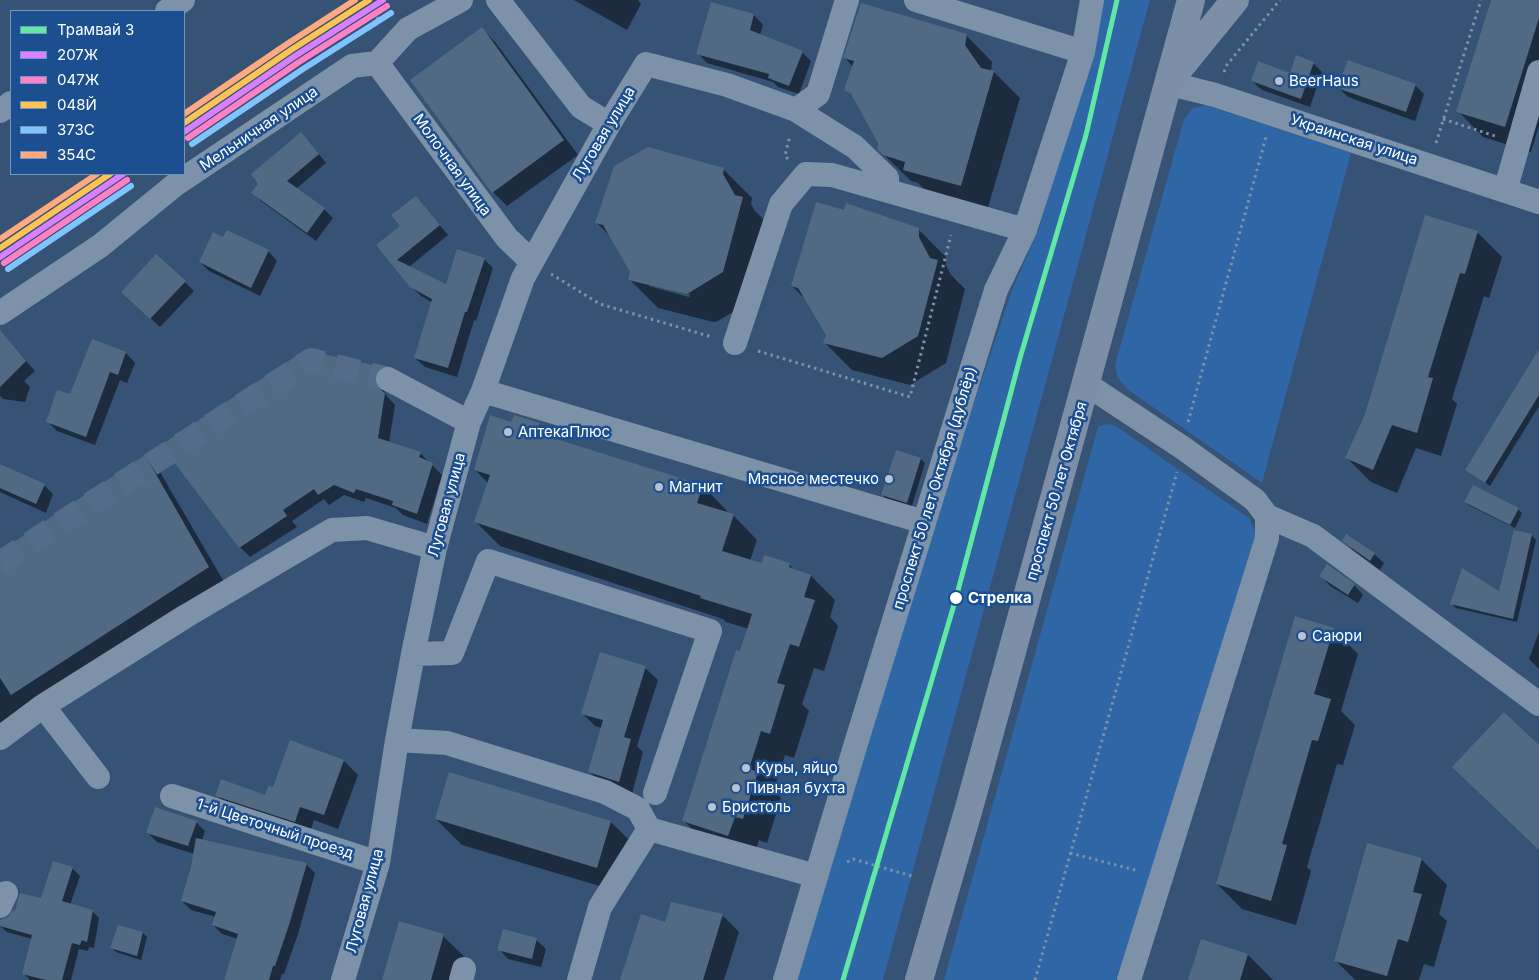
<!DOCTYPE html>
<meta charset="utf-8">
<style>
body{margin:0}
#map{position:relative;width:1539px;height:980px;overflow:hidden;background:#365274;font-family:Inter,sans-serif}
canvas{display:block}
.legend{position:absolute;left:10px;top:10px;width:175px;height:165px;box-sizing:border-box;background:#1b4f8f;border:1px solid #7695bc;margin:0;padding:6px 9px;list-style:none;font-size:15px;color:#fff}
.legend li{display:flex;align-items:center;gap:10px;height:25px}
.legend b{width:25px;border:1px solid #7695bc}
</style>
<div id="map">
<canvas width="1539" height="980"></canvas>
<ul class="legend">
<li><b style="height:6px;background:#60e9a3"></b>Трамвай 3</li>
<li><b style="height:6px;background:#d880ff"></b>207Ж</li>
<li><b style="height:6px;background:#ff80c5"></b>047Ж</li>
<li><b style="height:6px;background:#fcc553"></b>048Й</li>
<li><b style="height:6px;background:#80c4ff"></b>373C</li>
<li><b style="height:6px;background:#ffa980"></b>354С</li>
</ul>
</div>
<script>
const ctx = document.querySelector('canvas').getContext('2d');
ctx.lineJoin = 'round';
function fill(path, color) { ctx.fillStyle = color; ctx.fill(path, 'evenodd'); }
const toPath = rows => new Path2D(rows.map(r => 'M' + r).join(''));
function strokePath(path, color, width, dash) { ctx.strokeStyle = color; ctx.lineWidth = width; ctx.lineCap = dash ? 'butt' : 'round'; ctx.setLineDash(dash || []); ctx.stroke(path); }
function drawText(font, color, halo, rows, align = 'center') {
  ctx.font = font + ' Inter,sans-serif'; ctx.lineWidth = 5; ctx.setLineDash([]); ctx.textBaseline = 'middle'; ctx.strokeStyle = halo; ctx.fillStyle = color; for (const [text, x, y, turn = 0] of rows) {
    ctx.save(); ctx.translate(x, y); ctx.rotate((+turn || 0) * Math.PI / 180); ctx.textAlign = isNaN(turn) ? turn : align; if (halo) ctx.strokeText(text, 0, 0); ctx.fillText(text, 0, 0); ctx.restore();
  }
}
fill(toPath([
 [1102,0,1150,0,883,980,797,980,938,510,1012,290,1039,228,1094,37],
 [1205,105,1351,153,1262,483,1127,389,1118,378,1115,365,1184,119,1193,108],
 [1105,424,1114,425,1249,518,1256,533,1118,980,944,980,1098,427]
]), '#2f66a5');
fill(toPath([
 [574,0,638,0,641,4,627,30],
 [1492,0,1539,0,1539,126,1531,152,1483,137,1458,111],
 [711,4,754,15,763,25,760,35,802,52,811,61,799,94,778,87,773,82,707,63,698,53],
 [482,29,496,43,578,155,507,206,493,192],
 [966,35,992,62,991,71,994,72,1020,98,987,211,931,196,918,183,911,181,878,149,880,143,856,99,846,90,853,67,845,58],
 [1313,63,1322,72,1310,107,1262,90,1252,81,1291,74],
 [1415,85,1424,94,1415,121,1348,97,1339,88],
 [309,142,326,163,296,189,324,209,333,218,316,241,261,201,253,193],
 [723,169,752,198,751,204,755,211,771,227,751,301,718,321,713,322,658,308,629,279,632,272,611,237,597,223],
 [649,284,690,294,689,297,649,286],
 [416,197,448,235,409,267,446,286,484,259,493,268,476,321,474,320,457,377,425,367,415,358,433,303,421,296,411,286,378,245,402,226],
 [1426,217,1478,233,1502,257,1489,298,1484,296,1452,399,1457,404,1441,456,1416,448,1397,493,1371,482,1347,458,1366,414],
 [918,229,946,257,946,265,951,275,965,289,946,363,910,385,852,370,825,343,827,335,806,300,792,286],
 [268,251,277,261,260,296,209,271,200,262],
 [185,282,194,291,160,327,132,301],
 [0,334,10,343,35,371,24,381,30,387,25,402,3,399,0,396],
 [93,340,126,353,135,363,127,383,120,380,95,445,57,431,47,421,70,396],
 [305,351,381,368,391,378,384,390,386,395,395,405,389,443,420,453,442,475,427,524,403,515,396,508,366,498,364,502,344,495,329,505,324,499,292,521,297,527,250,557,240,547],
 [1539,354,1539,406,1490,486,1467,470],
 [512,423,539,424,553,439,703,486,727,511,726,513,733,515,757,540,750,561,763,565,789,564,795,571,811,576,835,600,830,617,838,626,824,671,814,668,802,704,809,711,794,758,785,755,774,790,781,798,767,843,759,840,753,859,708,845,683,820,749,629,726,622,723,619,500,546,476,522,488,483,475,470],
 [145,457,160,472,224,582,0,727,0,552],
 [921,459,925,463,912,506,886,499,882,494],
 [0,466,44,485,53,494,46,513,0,492],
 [1465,502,1518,509,1522,513,1515,528,1470,506],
 [1532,535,1536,540,1517,622,1456,608,1452,604,1500,592],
 [1347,536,1374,554,1384,563,1380,570,1353,550,1344,540],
 [1321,576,1354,585,1363,595,1358,603,1330,586],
 [1333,629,1358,654,1341,711,1355,725,1343,765,1337,764,1307,867,1311,871,1296,925,1242,909,1217,884],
 [1539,632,1539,669,1529,659],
 [645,668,658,680,637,746,643,752,632,794,602,785,590,772,602,728,595,726,582,713],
 [344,761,358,775,338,829,314,820,309,835,231,809,216,795,265,797,273,789],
 [450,774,611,822,637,848,623,893,462,845,436,819],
 [196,822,205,831,202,840,306,864,315,873,298,934,284,974,282,974,280,980,224,980,238,939,222,934,213,925,216,917,191,910,182,901,194,854,157,842,148,833],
 [1421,859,1447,885,1439,914,1447,921,1434,967,1424,964,1419,980,1355,980,1336,961],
 [72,868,80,876,70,905,92,911,99,918,94,948,89,947,88,951,79,949,71,980,30,980,23,973,32,939,7,932,0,926,0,923,42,899],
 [722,915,739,932,724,980,621,980,666,923],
 [119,926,143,933,147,937,141,960,116,952,112,948],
 [443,936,469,961,464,980,383,980],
 [536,940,546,949,541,967,508,959,499,949],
 [1248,955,1273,980,1189,980]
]), '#0007');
fill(toPath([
 [1491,0,1539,0,1539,18,1505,127,1456,112],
 [711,2,754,14,750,30,803,51,789,86,768,78,769,74,696,54],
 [861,3,967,34,965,45,981,68,994,71,961,186,903,170,905,162,883,155,877,149,878,143,851,94,844,90,854,61,843,58],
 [482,27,564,140,492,193,410,80],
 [1296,55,1314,62,1301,99,1251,81,1258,61,1290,73],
 [1348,60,1416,84,1406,112,1337,88],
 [301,132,319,154,287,181,325,208,307,233,251,193,258,184,251,174],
 [648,147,724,168,723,174,735,195,743,197,723,272,687,294,628,280,630,272,603,225,595,223,614,166],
 [416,196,440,225,397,260,446,284,457,249,485,258,467,312,465,312,448,368,414,358,432,299,410,287,376,245,400,226,391,215],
 [816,202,844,210,846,203,919,228,919,237,930,258,938,260,918,336,882,358,823,343,826,335,798,288,791,286],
 [1425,215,1478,231,1465,274,1460,273,1428,377,1433,378,1417,433,1392,425,1373,470,1345,458,1365,414],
 [227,230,269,250,251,288,199,262,213,232,223,237],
 [156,254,186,281,150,319,121,292],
 [0,330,26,361,0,387],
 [92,339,126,352,118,375,110,372,86,437,46,422,57,390,70,394],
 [1539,349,1539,395,1485,483,1465,470],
 [305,350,382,367,376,372,374,379,377,387,385,393,378,438,421,452,419,457,433,463,417,514,392,505,393,501,356,489,354,493,334,485,318,495,314,489,283,510,287,516,239,548,161,445],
 [490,415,511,422,514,415,540,423,537,433,703,485,697,503,734,514,722,551,762,563,764,555,790,563,789,567,811,575,804,597,815,600,799,647,790,644,777,683,785,685,770,734,761,731,749,769,758,772,743,819,735,817,728,836,682,821,736,650,740,651,752,614,700,598,701,596,474,522,490,475,474,470],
 [896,450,921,458,907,503,881,495],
 [145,455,209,567,11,695,0,678,0,551],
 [0,464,45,484,36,504,0,488],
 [1473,485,1519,508,1510,525,1464,502],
 [1514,530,1532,534,1513,619,1450,604,1462,568,1499,591],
 [1346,534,1375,553,1370,561,1342,541],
 [1327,564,1355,584,1348,595,1319,576],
 [1295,616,1334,628,1314,694,1331,699,1318,741,1312,740,1282,844,1287,845,1271,901,1216,884],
 [600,652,646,666,624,737,631,739,619,782,588,772,603,720,581,714],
 [1504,712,1539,745,1539,850,1452,767],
 [290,740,344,760,324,815,300,807,295,822,215,796,221,779,265,795,268,786,273,787],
 [449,772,611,821,597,868,435,819],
 [155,807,197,821,188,846,146,833],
 [196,838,307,863,289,925,275,966,273,966,269,980,224,980,238,934,212,925,216,912,181,901,191,866],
 [1367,843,1422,858,1413,892,1422,894,1408,942,1398,939,1387,976,1334,961],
 [53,861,73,867,62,901,93,910,87,942,82,940,80,945,72,943,62,980,46,980,22,974,32,935,0,926,0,920,8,917,13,910,15,911,20,893,41,898],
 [671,902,723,914,703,980,620,980,641,914,665,922],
 [399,921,444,934,431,980,382,980],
 [118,925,143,932,137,956,110,948],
 [503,929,537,938,532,959,497,950],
 [1201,939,1248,954,1240,980,1188,980]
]), '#526984');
strokePath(toPath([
 [0,563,311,360,388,379]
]), '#546c89', 24, [24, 12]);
strokePath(toPath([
 [367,0,379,21,379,23],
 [1224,72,1226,66,1280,0],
 [1443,119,1495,136],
 [1436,143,1481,0],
 [788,159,785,156,790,135],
 [551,274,600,304,712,337],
 [758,351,910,397,951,235],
 [1188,422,1266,137],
 [1070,853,1139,871],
 [847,862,853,859,915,877],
 [1035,980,1177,472]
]), '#7d92a8', 3, [2.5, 4]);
strokePath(toPath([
 [498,0,581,107,609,124],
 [916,0,1083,52],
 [167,11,183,0],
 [377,63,507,238,532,262],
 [377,63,408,29,461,0],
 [1167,83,1215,95,1539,202],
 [796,110,818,94,847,0],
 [0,111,11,103],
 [1505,191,1539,72],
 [0,313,100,246,176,184,352,66,377,63],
 [735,343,781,204,806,174,832,175,1025,230],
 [388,379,469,422],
 [1086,384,1183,448,1255,500,1267,516,1313,536,1539,704],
 [483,391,924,522],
 [413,654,452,653,488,561,710,631,655,793],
 [43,706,98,777],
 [0,738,43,706,186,616,332,530,367,528,435,548],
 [397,740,447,743,605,792,638,809,649,829,816,876],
 [172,796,378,863],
 [0,906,6,893],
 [343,980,378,863,397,740,413,654,435,548,469,422,483,391,523,278,609,124,646,64,727,85,796,110,855,147,887,178,887,190],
 [461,980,464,969],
 [579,980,600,907,649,829],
 [785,980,857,740,996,290,1025,230,1083,52,1092,0],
 [1129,980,1267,538,1267,516]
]), '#7d92a8', 24);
strokePath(toPath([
 [1174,75,1235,0],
 [919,980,969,808,1191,0]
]), '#7d8ea7', 28);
strokePath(toPath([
 [184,132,295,56,383,0],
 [0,257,123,174]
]), '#d880ff', 6);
strokePath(toPath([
 [188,138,299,62,387,6],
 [4,263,127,180]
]), '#ff80c5', 6);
strokePath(toPath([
 [184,123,291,50,369,0],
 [0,248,110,174]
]), '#fcc553', 6);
strokePath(toPath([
 [192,144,303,69,391,13],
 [8,269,131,186]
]), '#80c4ff', 6);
strokePath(toPath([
 [184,114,287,44,355,0],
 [0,239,97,174]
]), '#ffa980', 6);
strokePath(toPath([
 [843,980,956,598,1020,358,1086,135,1117,0]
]), '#60e9a3', 5);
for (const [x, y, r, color] of [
 [1279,81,5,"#b9c2ce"],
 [508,432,5,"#b9c2ce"],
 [889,479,5,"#b9c2ce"],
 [659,487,5,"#b9c2ce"],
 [956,598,7,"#fff"],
 [1302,636,5,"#b9c2ce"],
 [746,768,5,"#b9c2ce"],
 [736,788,5,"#b9c2ce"],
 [712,807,5,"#b9c2ce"]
]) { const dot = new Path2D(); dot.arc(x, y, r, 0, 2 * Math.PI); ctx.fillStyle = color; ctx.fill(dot); strokePath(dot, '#1b4f8f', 2); }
drawText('15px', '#fff', '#1b4f8f', [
 ["BeerHaus",1289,81],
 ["АптекаПлюс",518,432],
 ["Мясное местечко",879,479,"right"],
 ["Магнит",669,487],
 ["Саюри",1312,636],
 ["Куры, яйцо",756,768],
 ["Пивная бухта",746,788],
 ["Бристоль",722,807]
], 'left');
drawText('15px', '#fff', '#1b4f8f', [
 ["Мельничная улица",259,129,-34],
 ["Луговая улица",604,134,-59],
 ["Украинская улица",1354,140,18],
 ["Молочная улица",452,165,54],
 ["проспект 50 лет Октября (дублёр)",935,488,-73],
 ["проспект 50 лет Октября",1057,491,-74],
 ["Луговая улица",447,505,-75],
 ["1-й Цветочный проезд",275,829,18],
 ["Луговая улица",365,901,-75]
]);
drawText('bold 15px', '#fff', '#1b4f8f', [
 ["Стрелка",968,598]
], 'left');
</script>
